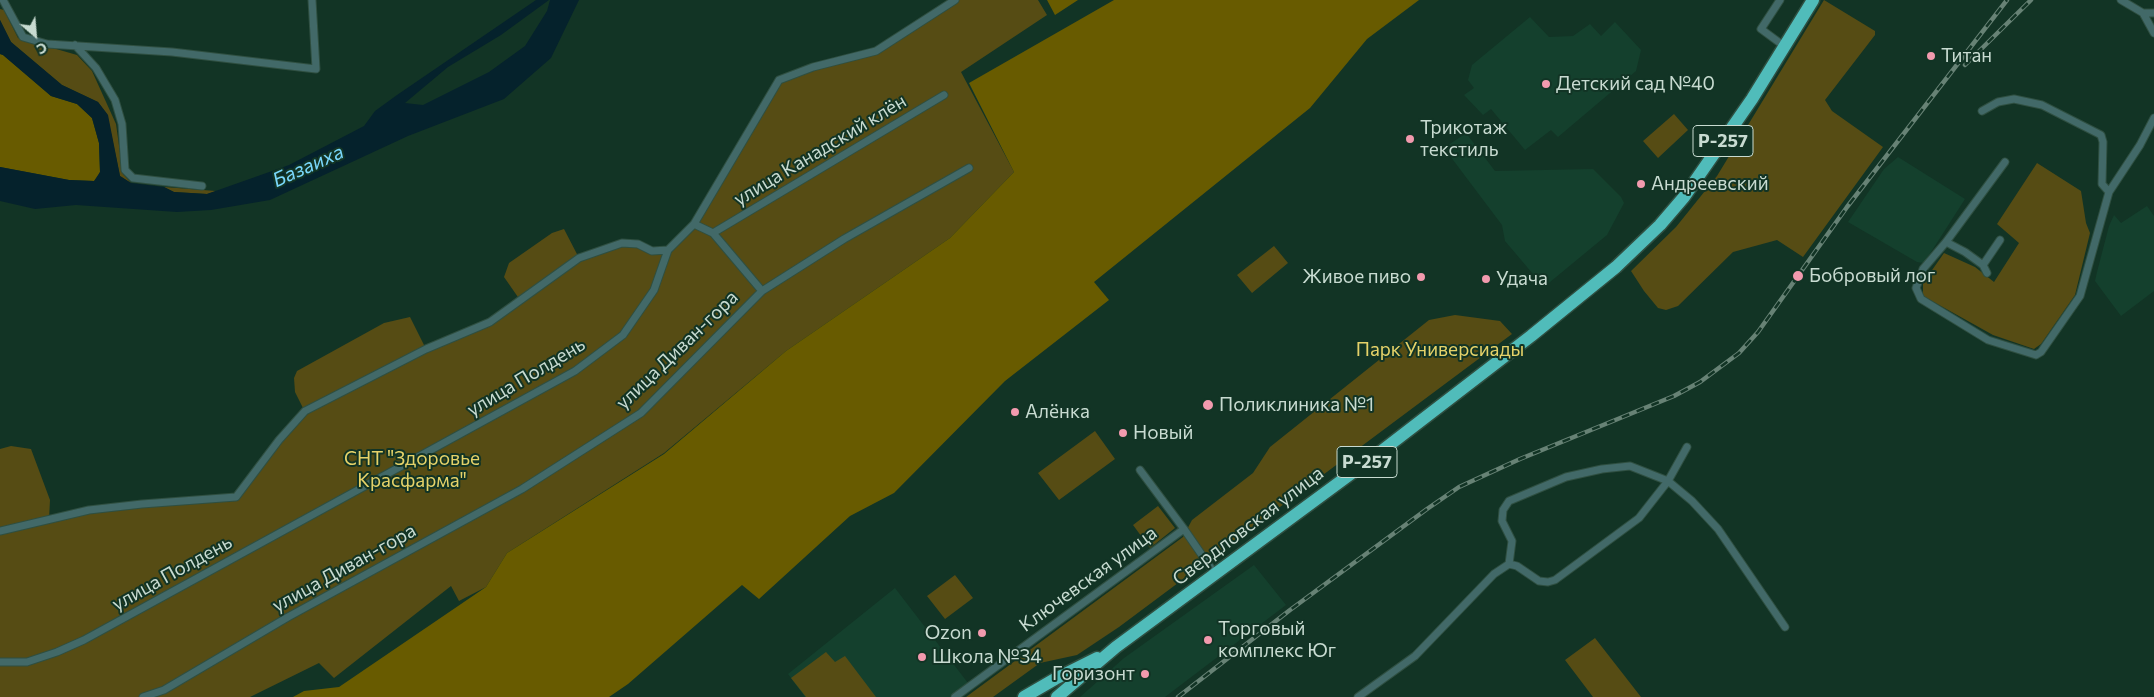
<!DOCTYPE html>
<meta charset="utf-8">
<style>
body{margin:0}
#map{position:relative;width:2154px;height:697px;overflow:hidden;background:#123425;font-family:Commissioner,sans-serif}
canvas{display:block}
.north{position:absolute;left:10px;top:10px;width:50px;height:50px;-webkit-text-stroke:4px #123425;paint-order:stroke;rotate:153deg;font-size:14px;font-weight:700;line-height:20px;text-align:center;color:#c8dbd1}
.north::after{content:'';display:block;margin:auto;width:18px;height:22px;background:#c8dbd1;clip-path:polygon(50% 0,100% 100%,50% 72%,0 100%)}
</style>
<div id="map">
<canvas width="2154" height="697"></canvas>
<div class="north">С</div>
</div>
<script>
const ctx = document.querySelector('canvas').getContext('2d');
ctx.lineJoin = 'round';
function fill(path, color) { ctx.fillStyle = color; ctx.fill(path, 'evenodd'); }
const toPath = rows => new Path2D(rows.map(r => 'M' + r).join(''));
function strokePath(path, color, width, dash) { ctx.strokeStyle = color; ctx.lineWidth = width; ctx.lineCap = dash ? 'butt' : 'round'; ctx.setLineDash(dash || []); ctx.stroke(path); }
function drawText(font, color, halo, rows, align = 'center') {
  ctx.font = font + ' Commissioner,sans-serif'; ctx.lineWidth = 4; ctx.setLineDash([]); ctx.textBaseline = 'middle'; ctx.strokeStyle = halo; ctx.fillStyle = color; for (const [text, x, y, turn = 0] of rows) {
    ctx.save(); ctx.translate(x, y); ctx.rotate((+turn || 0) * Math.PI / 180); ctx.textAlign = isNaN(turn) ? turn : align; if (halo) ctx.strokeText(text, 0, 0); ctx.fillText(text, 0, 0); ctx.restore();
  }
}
fill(toPath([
 [1530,17,1549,37,1573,36,1590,24,1601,36,1615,22,1641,50,1636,71,1558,137,1551,130,1525,150,1491,109,1483,115,1464,95,1474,88,1468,80,1472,65],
 [1466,133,1495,171,1593,169,1621,197,1624,203,1607,235,1544,287,1505,241,1502,225,1444,148],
 [1898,157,1965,199,1924,263,1917,262,1848,222,1884,169],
 [2147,206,2154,216,2154,291,2121,316,2095,281,2097,272,2109,226,2114,215,2121,223],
 [1254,565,1286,605,1165,697,1080,697,1124,658],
 [895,588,968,683,950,697,805,697,788,674]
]), '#14402d');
fill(toPath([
 [955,0,1038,0,1047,15,961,72,1014,172,950,238,786,351,664,453,507,553,486,587,459,601,451,586,334,678,319,663,250,697,0,697,0,449,11,446,31,449,50,500,49,519,89,510,236,497,305,412,295,392,294,378,297,371,384,323,410,317,426,349,490,322,520,300,504,277,509,263,552,233,564,229,579,258,622,243,652,251,668,250,694,224,779,80,876,51],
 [1824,0,1875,31,1875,35,1825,100,1832,111,1883,147,1803,257,1777,240,1733,252,1678,306,1666,310,1658,308,1644,291,1631,271,1676,227,1717,176],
 [0,9,4,10,18,38,77,55,92,71,116,124,123,174,131,183,120,176,107,114,98,102,62,85,11,42,0,20],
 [1674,114,1688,130,1658,158,1643,141],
 [2037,163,2081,191,2086,223,2090,233,2075,295,2041,344,2034,349,1993,335,1923,296,1923,283,1944,253,1975,267,1994,282,2019,243,1997,224],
 [164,187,216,191,207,194,174,192],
 [1274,246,1288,263,1252,293,1237,275],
 [1455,315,1500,321,1512,334,1119,627,1077,655,1040,663,993,697,966,697,1183,537,1192,520,1253,473,1270,447,1429,320],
 [1095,431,1115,459,1059,500,1038,473],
 [1158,506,1175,528,1150,548,1133,525],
 [955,575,973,598,945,619,927,596],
 [1595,638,1641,697,1593,697,1565,660],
 [826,652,835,662,845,656,876,697,806,697,791,678]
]), '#564c14');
fill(toPath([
 [1047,0,1078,0,1055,15],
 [1114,0,1419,0,1367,39,1310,108,1094,282,1109,300,1005,381,894,493,850,516,759,599,742,585,628,684,609,697,293,697,304,691,339,687,486,587,507,553,664,454,786,351,950,238,1014,172,969,83],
 [0,54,3,55,51,96,77,104,92,118,99,143,100,172,97,179,94,181,69,180,0,167]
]), '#685b00');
fill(toPath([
 [536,0,549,0,501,35,448,67,405,103,423,105,489,72,525,46,547,11,550,0,579,0,551,58,504,99,408,136,270,200,211,210,177,212,76,205,35,209,0,201,0,167,69,180,94,181,100,172,99,143,92,118,77,104,51,96,3,55,0,54,0,20,11,42,62,85,98,102,108,115,120,176,131,183,164,187,174,192,207,194,289,165,364,126,375,111,397,95]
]), '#05222c');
const street = toPath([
 [3,0,23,37,47,44,172,52,316,69,312,0],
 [1780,0,1761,29,1784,46],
 [2121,0,2143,13,2154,13],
 [2143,13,2154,33],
 [75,45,96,68,115,100,122,124,125,170,133,178,202,186],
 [1982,111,1998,102,2014,99,2042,105,2101,135,2103,142,2102,184,2109,192],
 [2005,162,1946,242,1923,269,1916,288,1921,299,1988,340,2036,355,2041,352,2080,296,2109,192,2140,145,2154,118],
 [694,224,713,233,762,291],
 [713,233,944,95],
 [1946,242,1965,252,1983,265,1987,273],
 [1983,265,2000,240],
 [1184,529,1215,574],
 [0,531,89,510,142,504,236,497,279,440,305,411,426,349,490,322,579,258,622,243,638,244,652,251,668,250],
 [1509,564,1512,541,1502,521,1503,510,1509,501,1566,477,1602,469,1630,466,1668,481,1692,501,1718,529,1785,627],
 [0,662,27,662,57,652,84,640,575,371,623,335,654,290,668,250,694,224,779,80,813,67,876,51,955,0],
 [143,697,164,690,288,617,522,489,641,413,762,291,844,239,969,168],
 [955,697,1184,529,1140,470],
 [1358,697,1415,656,1494,574,1509,564,1517,566,1539,581,1548,582,1555,580,1639,518,1668,481,1687,447]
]);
const highway = toPath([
 [1024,697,1055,679,1097,658],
 [1057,697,1116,647,1379,453,1531,336,1616,267,1660,225,1684,197,1752,99,1813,0]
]);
strokePath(street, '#2f4f41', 9);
strokePath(highway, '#2f4f41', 15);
strokePath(street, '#426968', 7);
strokePath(highway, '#50bcba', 12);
const rail = toPath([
 [1965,65,2031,0],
 [1178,697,1290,610,1427,509,1459,487,1520,459,1674,396,1700,382,1739,353,1758,332,1847,207,2007,0]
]);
strokePath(rail, '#678275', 4.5);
strokePath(rail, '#123425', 2.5, [8]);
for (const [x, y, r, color] of [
 [1931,56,5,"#f29aae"],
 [1546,84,5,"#f29aae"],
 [1410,139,5,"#f29aae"],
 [1641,184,5,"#f29aae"],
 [1798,276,6,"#f29aae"],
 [1421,277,5,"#f29aae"],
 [1486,279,5,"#f29aae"],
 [1208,405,6,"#f29aae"],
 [1015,412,5,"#f29aae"],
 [1123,433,5,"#f29aae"],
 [982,633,5,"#f29aae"],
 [1208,640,5,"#f29aae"],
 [922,657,5,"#f29aae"],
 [1145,674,5,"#f29aae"]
]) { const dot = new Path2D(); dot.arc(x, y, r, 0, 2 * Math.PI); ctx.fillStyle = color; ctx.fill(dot); strokePath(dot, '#123425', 2); }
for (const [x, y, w] of [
 [1723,141,60],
 [1367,462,60]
]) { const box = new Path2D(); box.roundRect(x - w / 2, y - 15.5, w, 31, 4); ctx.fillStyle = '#123425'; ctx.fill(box); strokePath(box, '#c8dbd1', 1); }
drawText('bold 18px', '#c8dbd1', null, [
 ["Р-257",1723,141],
 ["Р-257",1367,462]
]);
drawText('19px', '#c8dbd1', '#123425', [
 ["Титан",1941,56],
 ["Детский сад №40",1556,84],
 ["Трикотаж",1420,128],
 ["текстиль",1420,150],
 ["Андреевский",1651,184],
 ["Бобровый лог",1809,276],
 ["Живое пиво",1411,277,"right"],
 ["Удача",1496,279],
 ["Поликлиника №1",1219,405],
 ["Алёнка",1025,412],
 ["Новый",1133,433],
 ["Торговый",1218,629],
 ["комплекс Юг",1218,651],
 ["Ozon",972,633,"right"],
 ["Школа №34",932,657],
 ["Горизонт",1135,674,"right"]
], 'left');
drawText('19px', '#c8dbd1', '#123425', [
 ["улица Канадский клён",820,150,-31],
 ["улица Диван-гора",677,350,-44],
 ["улица Полдень",526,377,-31],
 ["Свердловская улица",1248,526,-37],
 ["улица Диван-гора",344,568,-29],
 ["улица Полдень",172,573,-29],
 ["Ключевская улица",1088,579,-36]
]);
drawText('19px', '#e5d269', '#123425', [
 ["Парк Универсиады",1440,350],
 ["СНТ \"Здоровье",412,459],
 ["Красфарма\"",412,481]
]);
drawText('italic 20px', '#79d7fb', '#123425', [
 ["Базаиха",308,166,-24]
]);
</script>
